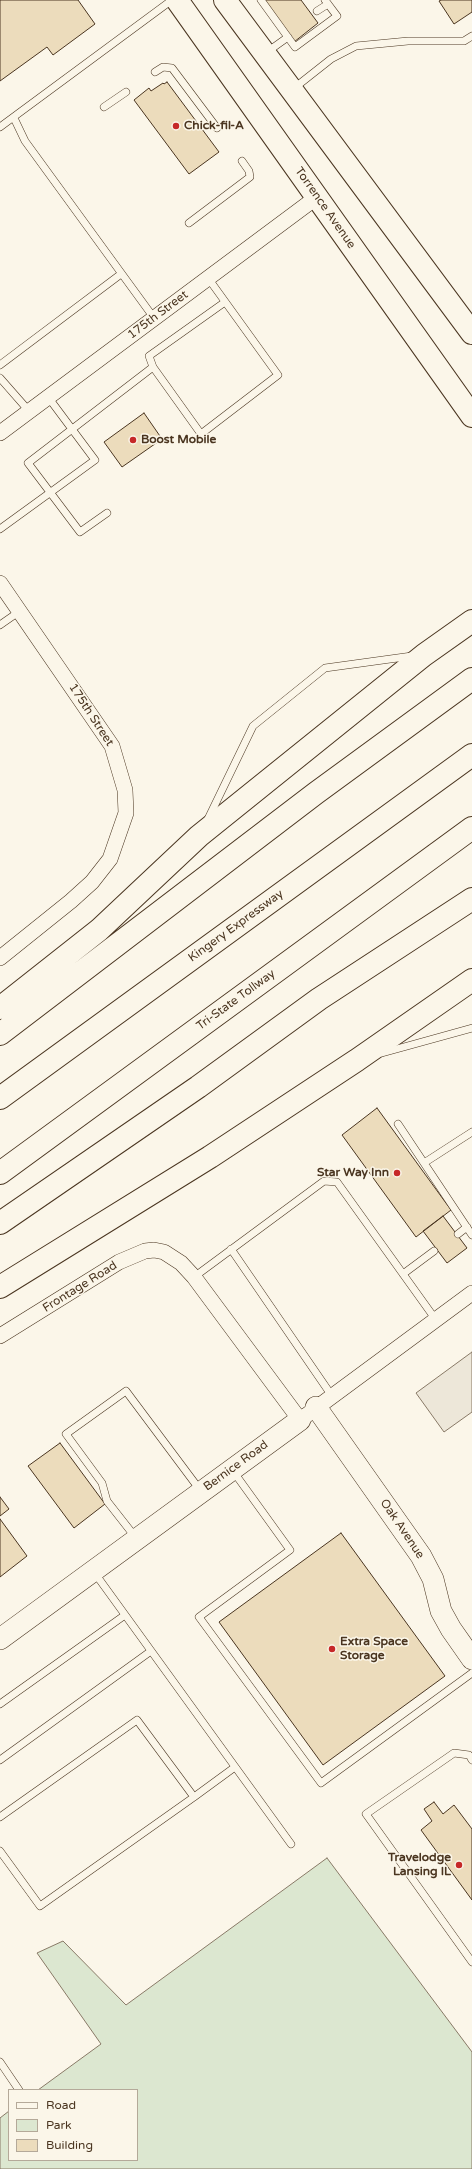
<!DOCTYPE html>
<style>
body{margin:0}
#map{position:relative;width:472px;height:2169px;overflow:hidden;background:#fbf6e9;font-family:"Varela Round",sans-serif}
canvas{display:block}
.legend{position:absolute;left:8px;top:2089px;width:130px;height:72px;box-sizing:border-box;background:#fbf6e9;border:1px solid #b4a999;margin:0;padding:5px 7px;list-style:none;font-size:12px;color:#4a3520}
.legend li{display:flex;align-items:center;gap:8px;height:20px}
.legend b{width:20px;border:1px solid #b4a999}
</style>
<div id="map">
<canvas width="472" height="2169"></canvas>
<ul class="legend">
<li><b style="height:5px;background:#fbf6e9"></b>Road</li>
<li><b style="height:11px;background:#dce7d0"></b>Park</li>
<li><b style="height:11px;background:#ecdcbc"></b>Building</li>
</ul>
</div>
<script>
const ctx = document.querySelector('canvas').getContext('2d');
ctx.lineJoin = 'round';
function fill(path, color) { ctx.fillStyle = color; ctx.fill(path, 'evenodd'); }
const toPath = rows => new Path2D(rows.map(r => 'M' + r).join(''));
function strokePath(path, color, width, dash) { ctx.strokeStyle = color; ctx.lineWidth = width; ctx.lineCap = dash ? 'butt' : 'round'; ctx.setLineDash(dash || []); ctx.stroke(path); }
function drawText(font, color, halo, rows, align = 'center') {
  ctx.font = font + ' "Varela Round",sans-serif'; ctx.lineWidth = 3; ctx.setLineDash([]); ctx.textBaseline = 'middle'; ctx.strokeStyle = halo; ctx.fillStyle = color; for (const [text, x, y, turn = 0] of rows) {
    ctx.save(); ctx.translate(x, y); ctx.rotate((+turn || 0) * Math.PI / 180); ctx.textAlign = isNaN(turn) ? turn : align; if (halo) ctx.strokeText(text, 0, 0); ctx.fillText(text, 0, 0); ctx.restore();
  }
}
const green = toPath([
 [327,1858,472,2052,472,2169,0,2169,0,2118,9,2111,9,2160,137,2160,137,2090,38,2090,101,2044,37,1953,63,1941,126,2005,327,1858]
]);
fill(green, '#dce7d0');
strokePath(green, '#887966', 1);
const parking = toPath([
 [472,1352,472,1412,444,1432,416,1393,472,1352]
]);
fill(parking, '#ede7d9');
strokePath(parking, '#887966', 1);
const building = toPath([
 [0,0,78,0,95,24,53,55,47,47,0,81,0,0],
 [264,0,301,0,318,23,294,42,264,0],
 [441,0,472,0,472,12,454,24,439,1,441,0],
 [167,82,219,152,189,174,134,100,149,88,151,91,163,83,164,84,167,82],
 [144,413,162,439,122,467,104,442,144,413],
 [377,1108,451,1210,416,1237,342,1135,377,1108],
 [443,1216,467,1248,447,1263,423,1231,443,1216],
 [60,1443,105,1504,74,1528,28,1466,60,1443],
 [0,1497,9,1509,0,1516,0,1497],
 [0,1519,27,1556,0,1577,0,1519],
 [341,1533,445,1676,323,1765,219,1622,341,1533],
 [434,1802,443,1814,454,1805,472,1829,472,1900,421,1830,432,1821,424,1809,434,1802]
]);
fill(building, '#ecdcbc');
strokePath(building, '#4a3520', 1);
const lane = toPath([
 [261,0,295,47,337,16,325,0],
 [317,11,328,4],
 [267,52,288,37],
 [155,72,163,67,172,68,217,128],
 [293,89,331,59,356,46,408,41,464,41,472,36],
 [104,107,126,92],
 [14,118,25,141,154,318],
 [0,127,172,0],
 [189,223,250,177,249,171,242,161],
 [0,365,121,274],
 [153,367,149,356,225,302],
 [0,378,29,411],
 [107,513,80,532,28,463,153,367,201,434,278,375,208,278],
 [0,529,95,460,48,397],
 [0,625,20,611],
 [208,819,253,726,325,668,412,656],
 [382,1053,472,1028],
 [398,1124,472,1235],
 [424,1163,472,1132],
 [458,1234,467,1227],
 [231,1249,332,1396],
 [403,1274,434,1251],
 [194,1277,324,1181,337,1182,436,1320],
 [233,1471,290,1550,199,1617,321,1783,472,1673],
 [136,1538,107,1501,102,1483,66,1434,126,1391,200,1490],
 [94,1572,291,1844],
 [0,1704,125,1615],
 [0,1760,151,1651],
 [472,1760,469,1755,454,1753,366,1814,472,1962],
 [194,1797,235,1767],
 [0,1817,137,1720,194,1797,40,1906,0,1851],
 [0,2062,19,2090]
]);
const street = toPath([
 [0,433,317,197],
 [0,583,112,746,125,790,126,813,110,859,92,882,71,901,0,958],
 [0,1336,119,1262,145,1251,154,1250,164,1252,181,1263,194,1277,300,1420,472,1293]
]);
const secondary = toPath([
 [316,1407,421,1556,433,1579,441,1611,451,1629,472,1659],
 [0,1639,300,1420]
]);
const primary = toPath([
 [177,0,472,416],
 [225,0,472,333]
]);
const highway = toPath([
 [0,1008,99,930,199,836,424,655,472,621],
 [0,1034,316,793,472,679],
 [0,1098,472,755],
 [0,1173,472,828],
 [0,1223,198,1087,319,999,472,899],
 [0,1287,210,1157,357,1060,472,980]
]);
strokePath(lane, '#4a3520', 8);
strokePath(street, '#4a3520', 16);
strokePath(secondary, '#4a3520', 22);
strokePath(primary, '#4a3520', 24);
strokePath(highway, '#4a3520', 24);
strokePath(lane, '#fbf6e9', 7);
strokePath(street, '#fbf6e9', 15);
strokePath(secondary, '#fbf6e9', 21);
strokePath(primary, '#fbf6e9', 22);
strokePath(highway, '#fbf6e9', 22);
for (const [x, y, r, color] of [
 [176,126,4,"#c62828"],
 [133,440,4,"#c62828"],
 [397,1173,4,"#c62828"],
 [332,1649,4,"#c62828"],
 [459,1865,4,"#c62828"]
]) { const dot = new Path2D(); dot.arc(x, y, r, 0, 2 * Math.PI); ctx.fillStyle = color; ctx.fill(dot); strokePath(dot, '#fbf6e9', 1.5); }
drawText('bold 12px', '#4a3520', '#fbf6e9', [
 ["Chick-fil-A",184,126],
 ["Boost Mobile",141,440],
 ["Star Way Inn",389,1173,"right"],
 ["Extra Space",340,1642],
 ["Storage",340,1656],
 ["Travelodge",451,1858,"right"],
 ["Lansing IL",451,1872,"right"]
], 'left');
drawText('12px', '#4a3520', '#fbf6e9', [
 ["Torrence Avenue",325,208,55],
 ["175th Street",158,315,-37],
 ["175th Street",91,715,57],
 ["Kingery Expressway",236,926,-36],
 ["Tri-State Tollway",236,1000,-36],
 ["Frontage Road",80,1287,-32],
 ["Bernice Road",236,1466,-36],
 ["Oak Avenue",402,1529,56]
]);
</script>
